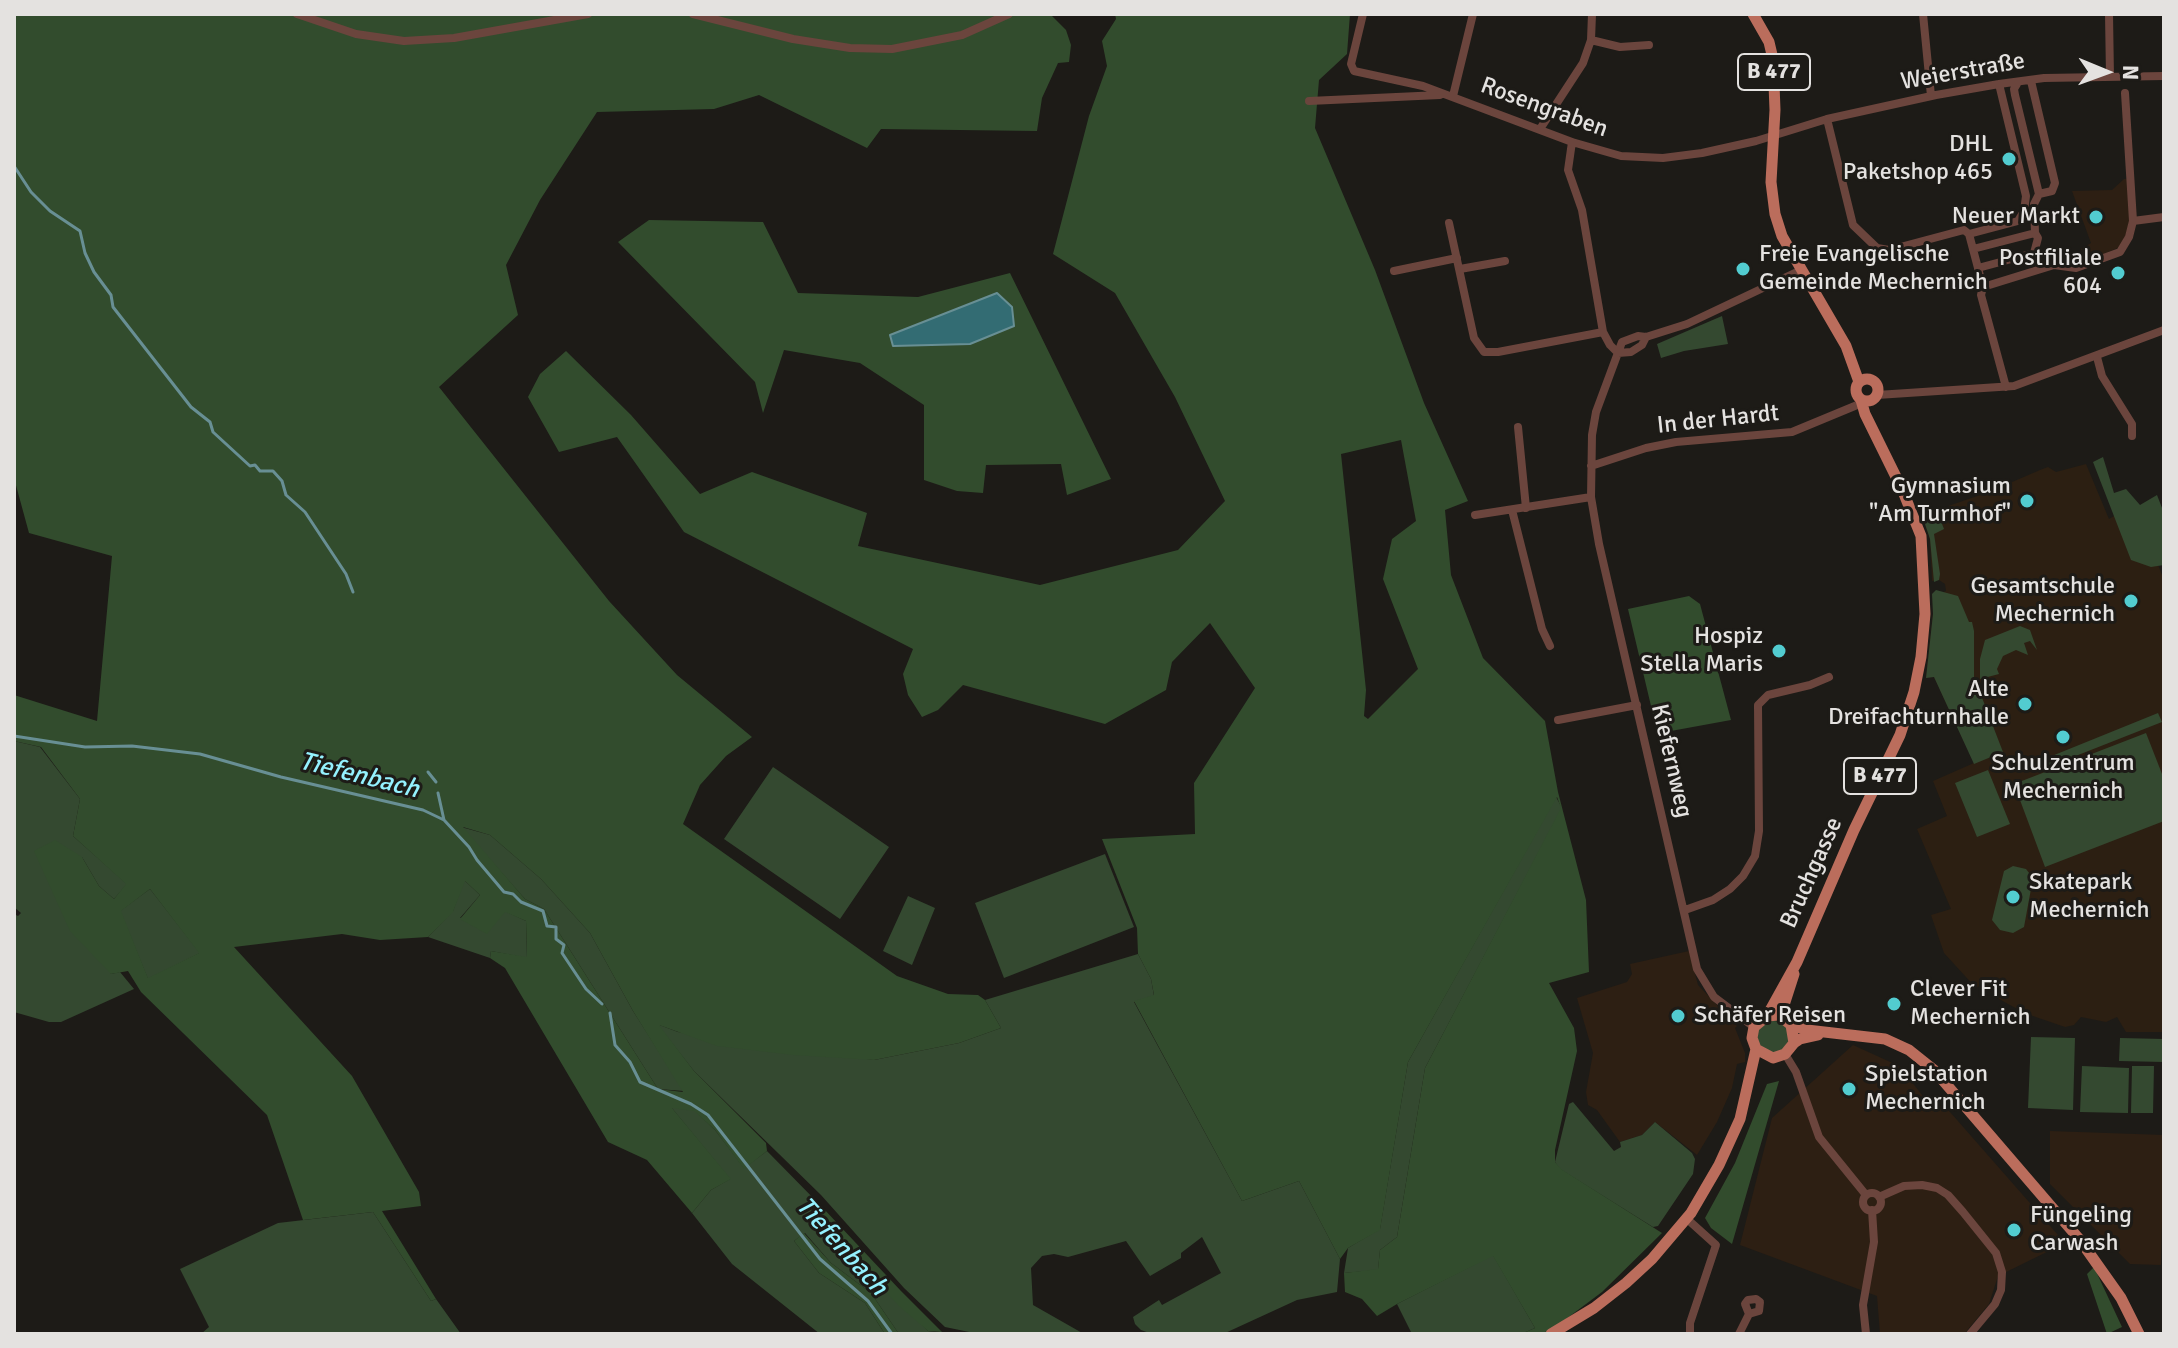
<!DOCTYPE html>
<meta charset="utf-8">
<style>
body{margin:0}
#map{position:relative;width:2178px;height:1348px;overflow:hidden;background:#1d1b17;font-family:Signika,sans-serif}
canvas{display:block}
.frame{position:absolute;inset:0;border:16px solid #e4e2e0;pointer-events:none}
.north{position:absolute;left:2066px;top:32px;width:80px;height:80px;-webkit-text-stroke:6px #1d1b17;paint-order:stroke;rotate:91deg;font-size:22px;font-weight:700;line-height:32px;text-align:center;color:#e4e2e0}
.north::after{content:'';display:block;margin:auto;width:28px;height:36px;background:#e4e2e0;clip-path:polygon(50% 0,100% 100%,50% 72%,0 100%)}
</style>
<div id="map">
<canvas width="2178" height="1348"></canvas>
<div class="frame"></div>
<div class="north">N</div>
</div>
<script>
const ctx = document.querySelector('canvas').getContext('2d');
ctx.lineJoin = 'round';
function fill(path, color) { ctx.fillStyle = color; ctx.fill(path, 'evenodd'); }
const toPath = rows => new Path2D(rows.map(r => 'M' + r).join(''));
function strokePath(path, color, width, dash) { ctx.strokeStyle = color; ctx.lineWidth = width; ctx.lineCap = dash ? 'butt' : 'round'; ctx.setLineDash(dash || []); ctx.stroke(path); }
function drawText(font, color, halo, rows, align = 'center') {
  ctx.font = font + ' Signika,sans-serif'; ctx.lineWidth = 6; ctx.setLineDash([]); ctx.textBaseline = 'middle'; ctx.strokeStyle = halo; ctx.fillStyle = color; for (const [text, x, y, turn = 0] of rows) {
    ctx.save(); ctx.translate(x, y); ctx.rotate((+turn || 0) * Math.PI / 180); ctx.textAlign = isNaN(turn) ? turn : align; if (halo) ctx.strokeText(text, 0, 0); ctx.fillText(text, 0, 0); ctx.restore();
  }
}
fill(toPath([
 [2124,179,2128,179,2130,211,2128,231,2120,247,2088,261,2081,249,2091,243,2072,191,2112,190],
 [1689,951,1698,985,1737,1026,1735,1028,1745,1053,1745,1062,1737,1064,1732,1088,1717,1122,1697,1155,1655,1122,1642,1135,1620,1142,1597,1110,1588,1105,1586,1092,1593,1053,1577,998,1627,982,1632,974,1630,964],
 [1853,1045,1899,1066,1934,1110,1943,1104,2065,1243,1998,1276,1989,1304,1964,1334,1880,1334,1877,1296,1740,1245,1772,1118],
 [2050,1131,2164,1135,2161,1265,2130,1264,2050,1184]
]), '#2d1f13');
fill(toPath([
 [2086,464,2109,519,2134,504,2164,580,2164,1032,2126,1032,2117,1017,2106,1022,2081,1017,2074,1025,2065,1027,2027,1014,2008,1004,1994,996,1984,983,1976,988,1944,953,1931,915,1951,909,1917,829,1947,816,1933,781,1974,763,1934,677,1926,678,1935,596,1946,591,1945,584,1939,580,1932,581,1930,539,1922,515,1989,492,2040,470,2048,467,2056,472]
]), '#2c1f12');
fill(toPath([
 [1722,316,1728,344,1684,351,1661,358,1657,344],
 [2103,457,2114,493,2126,489,2140,505,2157,495,2164,513,2164,565,2151,567,2131,560,2093,462],
 [1937,511,1944,529,1934,534,1940,574,1939,580,1934,582,1930,539,1922,515],
 [1936,590,1958,596,1969,622,1972,622,1974,631,1974,677,2003,752,1974,764,1934,677,1926,678,1933,614,1932,594],
 [2020,626,2030,630,2037,650,2030,641,2024,643,2028,655,2016,650,2003,656,1997,669,1999,674,1980,679,1980,659,1985,640],
 [2158,713,2162,722,2040,770,2037,762],
 [2146,733,2164,779,2164,821,2045,867,2014,784],
 [14,741,40,747,80,799,73,836,127,884,114,899,99,886,82,857,111,974,120,972,134,989,61,1022,49,1022,14,1012,14,914,18,916,21,913,14,907],
 [773,767,889,847,840,919,724,839],
 [1988,770,2010,824,1977,837,1955,783],
 [1556,797,1562,808,1425,1068,1397,1237,1380,1250,1378,1270,1344,1273,1348,1248,1380,1229,1408,1062],
 [461,827,490,835,541,879,590,933,633,1011,684,1091,658,1089,544,909,525,899],
 [1105,854,1134,927,1004,978,975,903],
 [2013,866,2026,869,2033,878,2024,927,2013,933,2000,930,1992,920,2004,871],
 [464,880,480,895,460,918,505,911,526,921,527,958,491,951,490,958,428,937,453,911],
 [150,889,200,953,148,979,120,911],
 [908,896,935,908,912,965,883,951],
 [1138,954,1151,979,1154,996,1134,1002,1242,1201,1299,1181,1340,1259,1337,1292,1297,1300,1223,1334,1152,1334,1141,1330,1135,1324,1133,1317,1159,1300,1162,1305,1221,1273,1202,1237,1181,1253,1181,1258,1150,1276,1126,1241,1068,1257,1054,1254,1042,1256,1031,1268,1033,1305,1084,1334,979,1334,945,1327,904,1288,821,1195,694,1071,657,1024,678,1032,874,1060,959,1043,1001,1028,985,1000],
 '1757 1037a16 16 0 1 1 32 0a16 16 0 1 1-32 0Z',
 [2031,1037,2075,1038,2073,1110,2028,1108],
 [2120,1038,2164,1039,2164,1062,2119,1061],
 [2082,1066,2129,1068,2128,1113,2080,1112],
 [2132,1066,2154,1066,2153,1113,2131,1113],
 [1573,1102,1614,1151,1621,1147,1620,1142,1642,1135,1655,1122,1692,1153,1695,1159,1693,1174,1658,1226,1653,1227,1560,1169,1555,1162,1569,1104],
 [671,1107,694,1110,715,1130,744,1168,767,1151,823,1208,816,1216,928,1331,950,1334,899,1334,871,1293,831,1263,805,1233,794,1241,819,1273,865,1303,885,1334,820,1334,732,1264,692,1213,711,1190,730,1179],
 [373,1212,431,1301,436,1299,461,1334,201,1334,209,1327,180,1269,278,1223],
 [1493,1255,1535,1328,1521,1334,1412,1334,1397,1304]
]), '#344930');
fill(toPath([
 [14,14,1050,14,1066,30,1071,45,1069,62,1058,63,1042,98,1037,131,881,129,867,148,759,95,714,109,597,112,540,200,506,265,518,315,439,387,609,601,677,675,752,737,726,756,700,785,683,824,897,976,948,994,978,995,985,1000,1001,1028,959,1043,874,1060,793,1055,717,1046,659,1025,694,1071,766,1143,767,1151,744,1169,715,1130,694,1111,672,1108,731,1179,711,1190,692,1213,647,1160,608,1142,505,968,490,958,491,951,527,957,526,921,505,912,487,934,460,919,480,895,465,881,453,912,428,937,380,940,342,934,234,947,352,1076,419,1192,421,1206,382,1211,436,1299,431,1301,373,1212,303,1220,267,1115,141,992,128,971,111,974,70,931,34,851,55,840,82,857,99,886,114,899,126,884,73,836,80,799,41,747,14,741,14,695,97,721,112,556,29,533,14,478],
 [463,827,490,835,541,879,590,933,633,1011,683,1092,658,1089,544,909,525,899],
 [150,889,199,953,148,978,121,911],
 [1115,14,1350,14,1347,54,1319,80,1315,128,1375,270,1424,403,1468,501,1445,510,1451,575,1483,658,1545,721,1558,792,1586,900,1589,972,1549,983,1574,1028,1577,1051,1555,1150,1555,1162,1561,1169,1662,1233,1602,1292,1554,1328,1541,1334,1521,1334,1535,1328,1493,1256,1397,1304,1377,1316,1362,1299,1345,1292,1344,1273,1378,1269,1380,1250,1397,1237,1425,1068,1561,808,1557,797,1408,1062,1380,1230,1348,1248,1340,1259,1299,1181,1242,1201,1134,1001,1154,995,1151,979,1138,954,1137,928,1102,839,1195,834,1194,783,1255,688,1210,623,1172,662,1166,690,1105,724,963,685,938,710,922,717,908,695,903,674,913,649,684,532,617,437,559,452,528,397,540,374,566,351,631,415,700,494,752,472,867,513,858,546,1040,585,1178,550,1225,501,1175,397,1115,293,1053,254,1089,116,1107,66,1102,41,1116,19],
 [1401,440,1416,521,1392,539,1383,579,1418,669,1368,719,1364,716,1366,690,1341,454],
 [649,220,763,222,798,293,918,297,1010,273,1111,479,1067,495,1061,464,986,465,983,493,957,491,924,480,924,405,860,363,784,350,763,413,755,382,618,242],
 [1689,596,1700,604,1731,720,1660,733,1658,726,1656,727,1628,609],
 [1779,1081,1732,1244,1711,1228,1705,1218,1735,1163,1767,1084],
 [823,1208,901,1291,942,1332,928,1331,899,1306,816,1216],
 [804,1233,831,1263,871,1293,899,1334,885,1334,865,1303,819,1273,794,1241],
 [2094,1267,2122,1327,2107,1334,2087,1274]
]), '#324c2d');
const water = toPath([
 [997,293,1012,307,1014,326,970,344,893,346,890,335,997,293]
]);
fill(water, '#336c73');
strokePath(water, '#688f94', 2);
strokePath(toPath([
 [14,166,31,192,50,211,80,231,85,253,94,272,111,295,113,307,191,407,210,422,213,432,250,466,255,465,260,471,273,471,282,481,286,495,305,512,346,574,353,592],
 [14,736,85,747,132,746,200,754,281,777,423,810,444,820,469,847,477,860,504,892,513,894,521,902,543,911,547,926,556,927,556,939,564,945,562,953,586,989,602,1004],
 [428,772,436,782],
 [438,793,444,820],
 [610,1013,615,1045,630,1062,640,1082,691,1104,708,1115,820,1259,868,1301,892,1334]
]), '#688f94', 3);
strokePath(toPath([
 [297,14,356,34,404,41,454,38,588,14],
 [693,14,793,39,850,48,892,49,962,35,1009,14],
 [1363,14,1351,64,1354,71,1423,86,1572,142,1621,156,1663,158,1702,153,1756,141,1827,119,1936,95,1999,84,2044,78,2164,76],
 [1923,14,1931,96],
 [2109,14,2110,77],
 [1591,40,1620,47,1649,45],
 [2031,81,2055,183,2052,191,2039,194,2034,204,2035,233],
 [2017,84,2014,89,2015,95,2039,194],
 [1453,96,1473,14],
 [1309,101,1440,95],
 [1827,119,1853,225,1877,248,1889,250,1964,230,1969,234,1983,287,1981,295,2006,387],
 [1540,129,1583,63,1591,40,1592,14],
 [1572,142,1568,170,1582,210,1603,332],
 [2133,221,2164,217],
 [1449,223,1474,338,1484,352,1498,352,1603,332,1610,345,1618,353],
 [1969,234,2018,221,2024,211,2026,196,1999,84],
 [1973,249,2035,233,2038,238,2034,253,1978,268],
 [1460,269,1505,261],
 [1394,271,1457,258],
 [1983,287,2054,265,2076,268,2120,252,2129,237,2133,221,2125,93],
 [1618,353,1631,352,1642,345,1646,337],
 [2097,357,2102,376,2132,424,2132,436],
 [1877,395,2014,386,2164,330],
 [1518,427,1526,508],
 [1591,466,1646,448,1676,442,1792,432,1862,403],
 [1512,510,1542,629,1550,646],
 [1475,515,1591,497],
 [1558,720,1637,705],
 [1685,910,1713,900,1730,889,1743,876,1755,856,1759,831,1758,705,1768,695,1810,685,1829,677],
 [1754,1027,1714,997,1697,969,1599,544,1591,497,1592,435,1596,412,1622,342,1638,336,1646,337,1687,324,1801,270],
 [1785,1054,1796,1072,1819,1137,1866,1195],
 '1863 1202a9 9 0 1 1 18 0a9 9 0 1 1-18 0Z',
 [1879,1197,1904,1186,1922,1185,1937,1188,1948,1195,1963,1212,1996,1253,2002,1272,2001,1290,1995,1304,1970,1334],
 [1686,1218,1716,1245,1690,1323,1690,1334],
 [1739,1334,1749,1314,1745,1304,1748,1300,1756,1299,1760,1302,1759,1311,1749,1314],
 [1866,1334,1863,1305,1874,1242,1872,1210]
]), '#6b453d', 8);
strokePath(toPath([
 [1753,14,1769,42,1773,59,1775,110,1771,182,1775,214,1782,236,1846,346,1859,382],
 '1856 390a11 11 0 1 1 22 0a11 11 0 1 1-22 0Z',
 [1767,1016,1797,962,1854,830,1900,735,1914,692,1921,657,1925,614,1921,536,1902,489,1865,414,1861,400],
 [1784,1018,1784,1005,1794,974],
 [1791,1025,1807,1030,1885,1039,1909,1050,1934,1070,2080,1240,2121,1298,2139,1334],
 [1794,1043,1791,1025,1779,1015,1767,1016,1754,1027,1752,1038,1756,1049,1773,1058,1785,1054,1794,1043,1800,1039,1818,1035],
 [1551,1334,1594,1308,1626,1283,1652,1259,1691,1213,1719,1165,1740,1119,1756,1049]
]), '#bb6d5c', 11);
for (const [x, y, r, color] of [
 [2009,159,8,"#52ccd0"],
 [2096,217,8,"#52ccd0"],
 [1743,269,8,"#52ccd0"],
 [2118,273,8,"#52ccd0"],
 [2027,501,8,"#52ccd0"],
 [2131,601,8,"#52ccd0"],
 [1779,651,8,"#52ccd0"],
 [2025,704,8,"#52ccd0"],
 [2063,737,8,"#52ccd0"],
 [2013,897,8,"#52ccd0"],
 [1894,1004,8,"#52ccd0"],
 [1678,1016,8,"#52ccd0"],
 [1849,1089,8,"#52ccd0"],
 [2014,1230,8,"#52ccd0"]
]) { const dot = new Path2D(); dot.arc(x, y, r, 0, 2 * Math.PI); ctx.fillStyle = color; ctx.fill(dot); strokePath(dot, '#1d1b17', 3); }
for (const [x, y, w] of [
 [1774,72,72],
 [1880,776,72]
]) { const box = new Path2D(); box.roundRect(x - w / 2, y - 18, w, 36, 6); ctx.fillStyle = '#1d1b17'; ctx.fill(box); strokePath(box, '#e4e2e0', 2); }
drawText('bold 22px', '#e4e2e0', null, [
 ["B 477",1774,72],
 ["B 477",1880,776]
]);
drawText('24px', '#e4e2e0', '#1d1b17', [
 ["Weierstraße",1963,72,-10],
 ["Rosengraben",1544,108,20],
 ["In der Hardt",1718,420,-6],
 ["Kiefernweg",1671,761,77],
 ["Bruchgasse",1812,873,-66]
]);
drawText('24px', '#e4e2e0', '#1d1b17', [
 ["DHL",1993,145],
 ["Paketshop 465",1993,173],
 ["Neuer Markt",2080,217],
 ["Freie Evangelische",1759,255,"left"],
 ["Gemeinde Mechernich",1759,283,"left"],
 ["Postfiliale",2102,259],
 ["604",2102,287],
 ["Gymnasium",2011,487],
 ["\"Am Turmhof\"",2011,515],
 ["Gesamtschule",2115,587],
 ["Mechernich",2115,615],
 ["Hospiz",1763,637],
 ["Stella Maris",1763,665],
 ["Alte",2009,690],
 ["Dreifachturnhalle",2009,718],
 ["Schulzentrum",2063,764,"center"],
 ["Mechernich",2063,792,"center"],
 ["Skatepark",2029,883,"left"],
 ["Mechernich",2029,911,"left"],
 ["Clever Fit",1910,990,"left"],
 ["Mechernich",1910,1018,"left"],
 ["Schäfer Reisen",1694,1016,"left"],
 ["Spielstation",1865,1075,"left"],
 ["Mechernich",1865,1103,"left"],
 ["Füngeling",2030,1216,"left"],
 ["Carwash",2030,1244,"left"]
], 'right');
drawText('italic 26px', '#94f1fe', '#1d1b17', [
 ["Tiefenbach",359,776,14],
 ["Tiefenbach",841,1247,48]
]);
</script>
